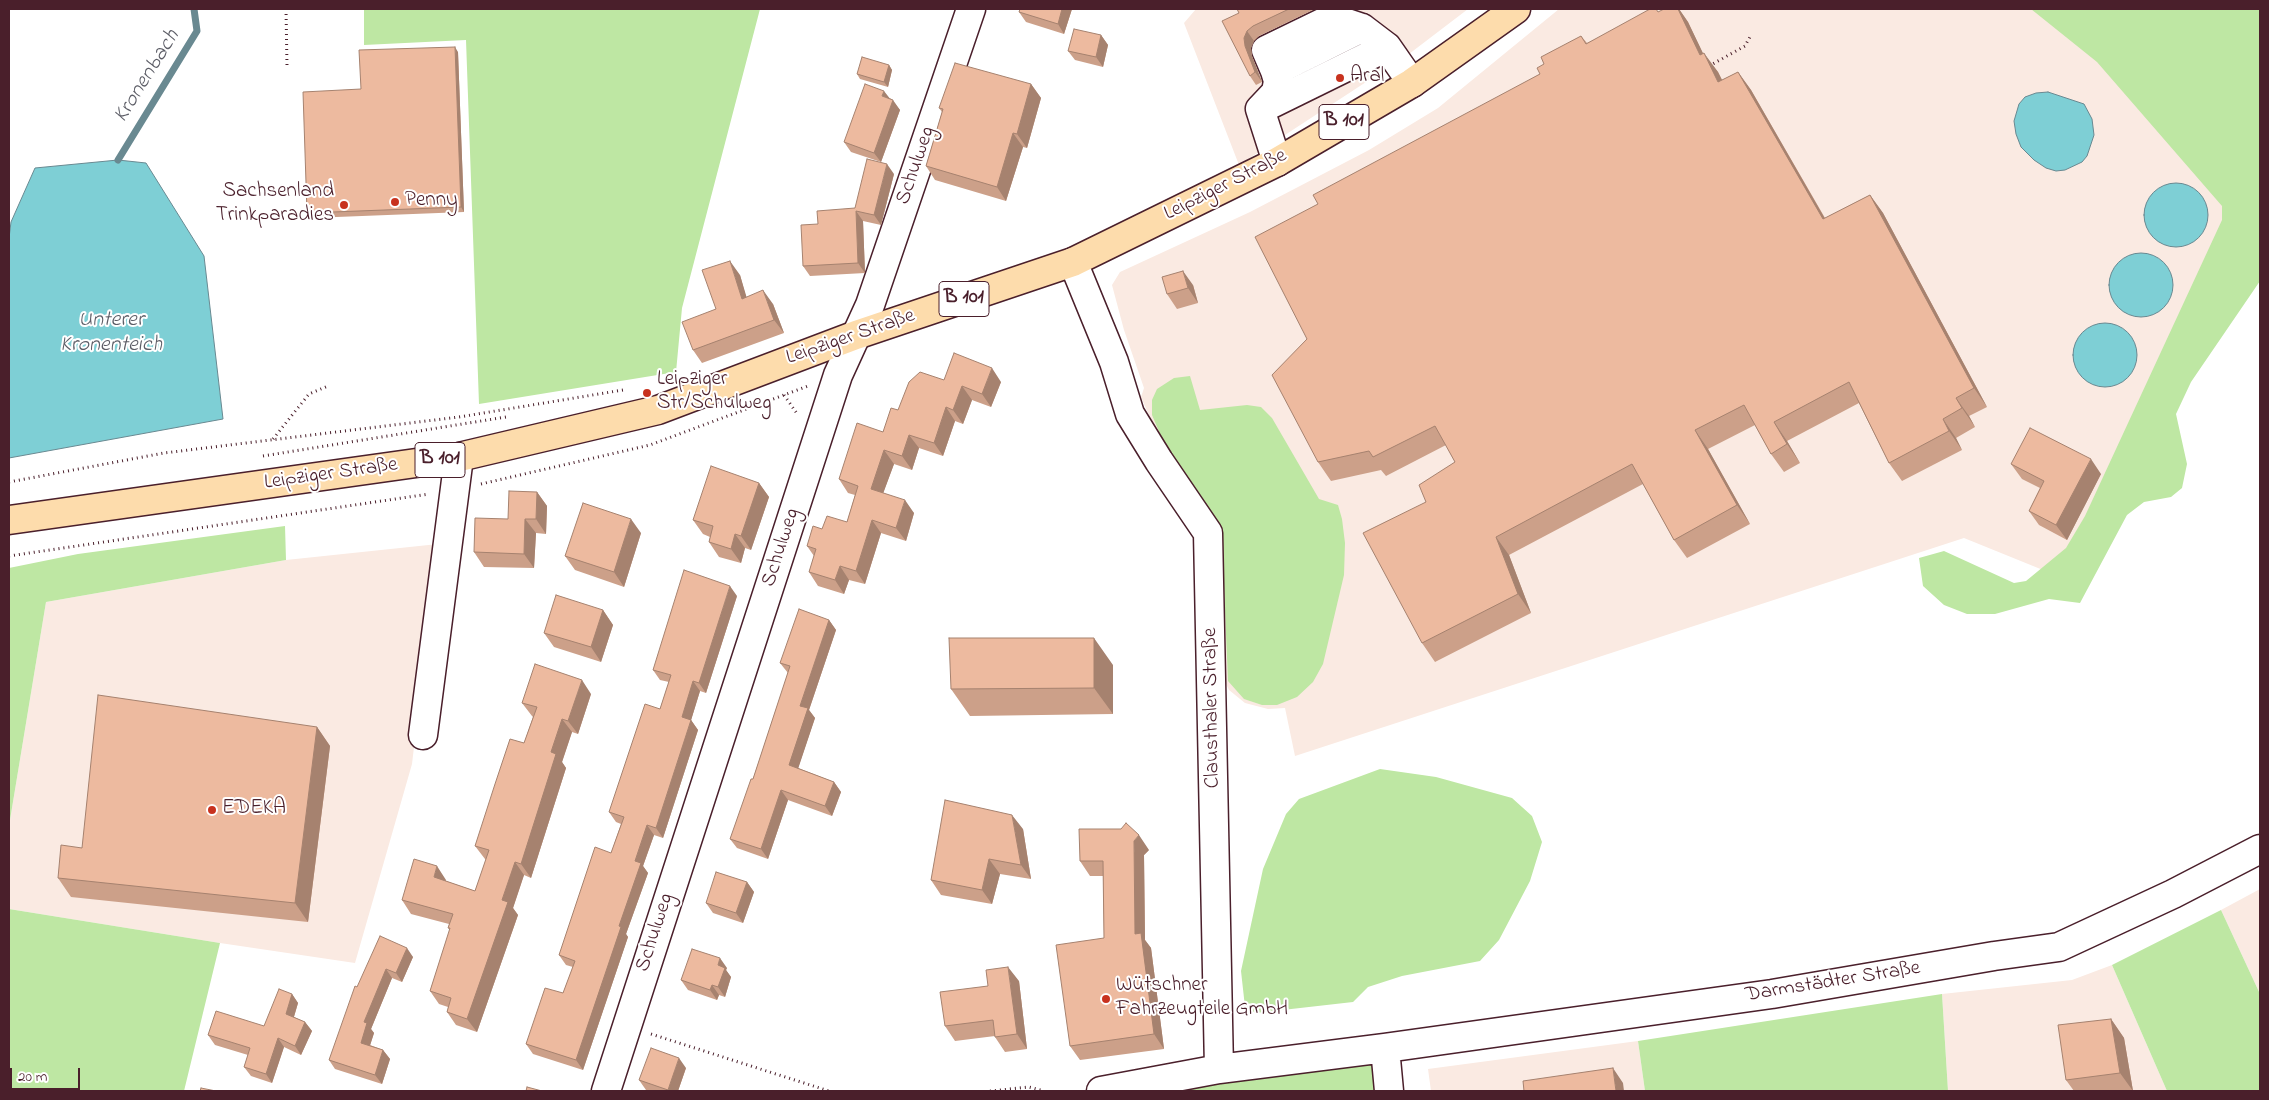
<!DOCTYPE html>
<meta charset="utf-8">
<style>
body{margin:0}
#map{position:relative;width:2269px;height:1100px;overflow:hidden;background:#fff;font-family:"Indie Flower",sans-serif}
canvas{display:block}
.frame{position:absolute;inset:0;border:10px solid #4a1f2b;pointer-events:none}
.scale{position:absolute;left:10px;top:1068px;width:70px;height:22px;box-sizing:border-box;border:2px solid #4a1f2b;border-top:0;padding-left:6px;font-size:15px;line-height:18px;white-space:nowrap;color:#4a1f2b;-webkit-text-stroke:4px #fff;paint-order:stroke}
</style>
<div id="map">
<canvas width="2269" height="1100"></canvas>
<div class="frame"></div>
<div class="scale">20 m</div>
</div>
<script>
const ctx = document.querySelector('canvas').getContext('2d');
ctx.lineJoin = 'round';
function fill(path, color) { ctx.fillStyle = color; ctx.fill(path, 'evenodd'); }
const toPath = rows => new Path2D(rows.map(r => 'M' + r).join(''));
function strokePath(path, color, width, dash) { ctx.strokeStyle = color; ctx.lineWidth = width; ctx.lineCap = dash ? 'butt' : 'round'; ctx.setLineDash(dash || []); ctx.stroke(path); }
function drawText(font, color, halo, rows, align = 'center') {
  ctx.font = font + ' "Indie Flower",sans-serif'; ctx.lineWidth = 4; ctx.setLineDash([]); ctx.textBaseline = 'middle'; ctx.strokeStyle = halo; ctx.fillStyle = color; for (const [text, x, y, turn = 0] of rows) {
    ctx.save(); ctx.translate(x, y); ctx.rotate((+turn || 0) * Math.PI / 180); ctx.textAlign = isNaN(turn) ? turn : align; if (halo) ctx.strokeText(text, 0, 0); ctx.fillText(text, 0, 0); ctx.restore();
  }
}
fill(toPath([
 [1196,9,1468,9,1409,54,1239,165,1184,23],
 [1559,9,2111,9,2260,179,2075,583,1964,538,1295,756,1285,708,1268,709,1245,703,1229,690,1225,682,1217,539,1170,464,1141,397,1144,388,1124,330,1112,285,1120,272,1250,212,1369,150,1438,108],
 [438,544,412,764,355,963,220,943,9,909,9,826,46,602,286,560],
 [2260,889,2260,994,2221,910],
 [2112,965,2167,1091,1948,1091,1942,994,2072,980],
 [1638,1041,1645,1091,1431,1091,1428,1069]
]), '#faeae2');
fill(toPath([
 [364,9,760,9,682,308,676,372,479,404,466,40,364,45],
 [2031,9,2260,9,2260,281,2191,382,2176,414,2187,464,2182,488,2171,497,2144,502,2127,515,2080,603,2049,599,1995,614,1967,614,1944,605,1923,586,1919,558,1944,551,2014,583,2026,581,2066,548,2085,516,2222,220,2222,206,2097,62],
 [1190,376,1200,410,1247,405,1261,407,1272,418,1319,499,1338,505,1342,519,1345,543,1344,575,1323,664,1313,682,1297,697,1277,705,1262,705,1244,699,1228,681,1223,564,1218,528,1172,462,1152,415,1152,400,1157,389,1174,378],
 [285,526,286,560,46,602,9,826,9,568,78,554],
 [1380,769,1436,777,1512,798,1532,816,1542,842,1530,881,1499,940,1480,961,1402,976,1368,987,1353,1002,1256,1013,1245,1007,1241,971,1263,869,1286,814,1299,799],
 [9,909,220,943,184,1091,9,1091],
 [2221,910,2260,994,2260,1091,2167,1091,2112,965],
 [1942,994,1948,1091,1645,1091,1638,1041],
 [1385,1048,1389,1091,1101,1091]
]), '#bee7a3');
const water = toPath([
 [2048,92,2084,104,2092,119,2094,135,2087,156,2082,162,2065,170,2056,171,2046,168,2034,160,2021,147,2016,134,2014,121,2019,104,2025,97,2036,93,2048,92],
 [118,160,146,163,204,256,223,419,9,458,9,238,11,222,35,168,118,160],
 '2144 215a32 32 0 1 1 64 0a32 32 0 1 1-64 0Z',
 '2109 285a32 32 0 1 1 64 0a32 32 0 1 1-64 0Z',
 '2073 355a32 32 0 1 1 64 0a32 32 0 1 1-64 0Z'
]);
fill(water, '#7ecfd5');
strokePath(water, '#698991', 1);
strokePath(toPath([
 [118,160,197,31,194,9]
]), '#698991', 7);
const minor = toPath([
 [1275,71,1266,50,1332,18,1362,28],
 [1263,108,1387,47],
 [1277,162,1260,109,1276,92,1278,81,1275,71,1362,28,1387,47,1412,83],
 [1073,262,1114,362,1130,414,1159,461,1208,533,1219,1069],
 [423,735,459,457],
 [1385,1048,1389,1091],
 [606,1091,838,375,870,305,971,9],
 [1101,1091,1219,1069,1385,1048,1772,994,1994,956,2059,947,2173,894,2260,849]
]);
const major = toPath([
 [9,520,459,457,658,410,856,335,1073,262,1277,162,1412,83,1516,9]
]);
strokePath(minor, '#4a1f2b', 31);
strokePath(major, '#4a1f2b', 31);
strokePath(toPath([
 [286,9,287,66],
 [1709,66,1745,46,1751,35],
 [784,395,798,415],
 [273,439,309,394,328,386],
 [263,456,506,417],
 [9,482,164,453,459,417,623,390],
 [481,484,650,445,808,386],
 [9,556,429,494],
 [651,1034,829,1091],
 [990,1091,1029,1087,1044,1091]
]), '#4a1f2b', 3, [1, 4]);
strokePath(minor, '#fff', 28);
strokePath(major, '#fddcac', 28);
fill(toPath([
 [1020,9,1072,9,1064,34,1026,22,1019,12],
 [1237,9,1315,9,1259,36,1254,41,1251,48,1252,56,1262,82,1256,85,1250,76,1239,13],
 [1664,9,1679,9,1688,22,1703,54,1718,72,1722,80,1738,72,1751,90,1825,218,1870,195,1883,213,1987,407,1969,416,1975,427,1956,438,1962,450,1902,481,1889,463,1859,403,1787,441,1800,463,1784,472,1771,454,1755,425,1708,449,1750,524,1687,558,1674,540,1643,484,1509,555,1531,613,1435,662,1422,643,1426,502,1455,462,1446,445,1386,476,1381,470,1331,481,1318,462,1307,339,1318,204,1540,74,1544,64,1581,36,1587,43,1659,12],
 [1101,35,1108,45,1103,67,1075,60,1068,51],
 [458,52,464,212,311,218,307,213,361,89],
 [889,65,892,70,888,87,860,79,857,74],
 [1031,84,1041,98,1027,148,1023,147,1006,201,935,180,926,166,942,112,939,108],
 [890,98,900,110,881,162,851,152,844,142],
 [894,174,881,225,863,221,865,273,810,276,803,266,818,224,855,208],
 [740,275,746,297,773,304,784,333,702,363,693,350,716,309],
 [1193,285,1198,303,1177,309,1167,294],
 [944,380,1001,382,991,407,972,400,963,424,955,421,943,456,919,448,912,470,894,464,883,493,914,513,906,541,881,533,865,584,849,580,844,594,818,586,809,572,814,556,807,546,822,529,847,522,855,495,848,493,839,479,883,432,898,410],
 [2011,464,2101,474,2067,540,2039,525,2029,511,2040,488,2022,479],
 [759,483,769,497,751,550,745,548,741,563,719,557,709,542,710,537,703,534,693,520],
 [537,492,547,506,546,534,536,533,534,568,484,567,474,552],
 [641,533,624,587,575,570,565,556],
 [737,596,706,693,700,691,691,720,698,730,663,838,654,835,643,866,648,873,626,934,628,937,583,1070,533,1054,526,1044,563,993,573,967,566,965,559,955,611,853,621,824,616,822,609,812,660,709,669,682,660,680,653,670],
 [603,610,613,625,601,662,554,647,544,633],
 [829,620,836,630,809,710,815,718,798,768,834,782,841,792,832,816,788,800,768,859,737,848,730,839,753,779,788,673,780,663],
 [1113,665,1113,714,970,716,951,689],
 [591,694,578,734,572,732,562,762,566,768,531,878,524,875,513,908,518,915,477,1032,456,1025,447,1012,448,1007,439,1004,430,991,450,930,448,928,449,924,411,914,402,900,446,880,446,881,475,891,486,860,485,859,475,846,524,743,533,717,532,716,522,703],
 [317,727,330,746,308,922,71,897,58,878,82,848],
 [1023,829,1031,879,1000,874,992,904,941,895,931,880],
 [1149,850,1144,855,1145,940,1151,948,1164,1049,1080,1060,1070,1046,1104,938,1103,876,1090,876,1080,861],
 [747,882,754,892,743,923,713,913,706,903],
 [380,936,413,957,402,982,392,978,371,1029,374,1033,370,1045,383,1050,390,1059,382,1084,335,1069,329,1060],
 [727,968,726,970,731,977,725,997,719,995,717,1000,688,990,681,980],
 [1019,981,1027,1049,1005,1052,995,1037,995,1036,955,1041,945,1026],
 [292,994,298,1003,294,1017,305,1022,312,1031,301,1055,284,1047,272,1083,251,1076,244,1067,248,1055,215,1045,208,1035,264,1026],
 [2111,1019,2124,1038,2133,1091,2074,1091,2066,1080],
 [686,1068,678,1091,649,1091,646,1090,639,1080]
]), '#cca089');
fill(toPath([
 [1062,9,1072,9,1064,34,1058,24],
 [1678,9,1679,9,1688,22,1713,74,1700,55],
 [1247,31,1254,41,1251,48,1252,56,1262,82,1255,72,1245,46,1244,38],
 [1101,35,1108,45,1103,67,1096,57],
 [455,47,458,52,464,212,461,207],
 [1704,53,1718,72,1732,100,1718,82],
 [889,65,892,70,888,87,884,82],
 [1738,72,1751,90,1836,238,1823,219],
 [1031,84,1041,98,1027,148,1017,134],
 [884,91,891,100,882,96],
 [893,100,900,110,881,162,874,153],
 [1013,133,1023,147,1006,201,997,187],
 [887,164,894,174,881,225,874,215],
 [1870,195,1883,213,1987,407,1974,388],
 [856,211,863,221,865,273,858,263],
 [730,261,740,275,751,312,742,299],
 [1183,271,1193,285,1198,303,1188,288],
 [763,290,773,304,784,333,774,320],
 [992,368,1001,382,991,407,982,394],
 [962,386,972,400,963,424,953,410],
 [1956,398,1969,416,1975,427,1962,408],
 [946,407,955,421,943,456,934,443],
 [1943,419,1956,438,1962,450,1949,431],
 [1774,422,1787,441,1800,463,1787,444],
 [1695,430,1708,449,1750,524,1737,505],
 [909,435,919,448,912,470,902,456],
 [884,450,894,464,880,502,871,489],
 [2091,459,2101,474,2067,540,2056,525],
 [759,483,769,497,751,550,741,536],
 [537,492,547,506,546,534,536,519],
 [905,500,914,513,906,541,896,528],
 [525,519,536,533,534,568,524,554],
 [631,519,641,533,624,587,614,572],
 [872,520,881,533,865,584,856,571],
 [735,534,745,548,741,563,731,549],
 [1496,537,1509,555,1531,613,1518,594],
 [840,566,849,580,844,594,835,580],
 [730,586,737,596,706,693,699,683],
 [603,610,613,625,601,662,591,647],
 [829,620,836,630,809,710,815,718,796,775,789,765,800,706],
 [1094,638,1113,665,1113,714,1094,688],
 [582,680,591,694,578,734,568,721],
 [693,681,700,691,689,727,682,717],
 [562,719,572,732,562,762,566,768,531,878,521,864,551,752],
 [691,720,698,730,663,838,656,828],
 [317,727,330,746,308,922,295,903],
 [834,782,841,792,832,816,825,806],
 [781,790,788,800,768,859,761,849],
 [1012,815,1023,829,1031,879,1021,865],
 [647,825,654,835,643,866,648,873,626,934,628,937,583,1070,576,1060,619,926,635,861],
 [1139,835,1149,850,1144,855,1145,940,1151,948,1164,1049,1154,1034,1135,934,1134,841],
 [989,859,1000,874,992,904,982,890],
 [515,862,524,875,513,908,518,915,477,1032,467,1019,502,900],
 [437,866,446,880,443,890,434,877],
 [747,882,754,892,743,923,736,913],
 [407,948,413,957,402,982,396,973],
 [720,958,727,968,726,970,731,977,725,997,718,987,718,965],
 [1008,967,1019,981,1027,1049,1017,1034],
 [386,969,392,978,371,1029,374,1033,368,1052,361,1043,364,1022],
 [712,985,719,995,717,1000,710,990],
 [292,994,298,1003,292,1023,286,1014],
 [2111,1019,2124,1038,2133,1091,2120,1073],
 [305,1022,312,1031,301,1055,295,1046],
 [278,1038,284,1047,272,1083,266,1074],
 [383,1050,390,1059,382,1084,375,1075],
 [679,1058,686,1068,678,1091,668,1091,668,1090],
 [1613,1068,1623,1083,1624,1091,1616,1091]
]), '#a6826f');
const building = toPath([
 [1020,9,1062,9,1058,24,1019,12,1020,9],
 [1237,9,1289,9,1253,26,1247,31,1244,38,1245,46,1255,72,1250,76,1222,21,1239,13,1237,9],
 [1650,9,1656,9,1658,12,1664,9,1678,9,1700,55,1704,53,1718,82,1738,72,1823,219,1870,195,1974,388,1956,398,1962,408,1943,419,1949,431,1889,463,1849,382,1774,422,1787,444,1771,454,1744,405,1695,430,1737,505,1674,540,1632,464,1496,537,1518,594,1422,643,1363,533,1426,502,1419,485,1455,462,1435,426,1373,457,1369,451,1318,462,1272,375,1307,339,1255,237,1318,204,1313,195,1540,74,1537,68,1544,64,1541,57,1581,36,1586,44,1650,9],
 [1074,29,1101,35,1096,57,1068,51,1074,29],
 [455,47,461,207,307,213,303,92,361,89,359,50,455,47],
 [862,57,889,65,884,82,857,74,862,57],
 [955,63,1031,84,1017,134,1013,133,997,187,926,166,943,109,939,108,955,63],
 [865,84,884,91,882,96,893,100,874,153,844,142,865,84],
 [867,159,887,164,874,215,856,211,858,263,803,266,801,225,818,224,817,211,855,208,867,159],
 [730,261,742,299,763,290,774,320,693,350,682,322,716,309,702,270,730,261],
 [1183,271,1188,288,1167,294,1162,277,1183,271],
 [954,353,992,368,982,394,962,386,953,410,946,407,934,443,909,435,902,456,884,450,871,489,905,500,896,528,872,520,856,571,840,566,835,580,809,572,816,549,807,546,813,526,822,529,827,516,847,522,858,486,839,479,857,423,883,432,891,408,898,410,909,382,920,372,944,380,954,353],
 [2030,428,2091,459,2056,525,2029,511,2044,481,2011,464,2030,428],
 [711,466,759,483,741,536,735,534,731,549,709,542,713,526,693,520,711,466],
 [509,491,537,492,536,519,525,519,524,554,474,552,475,518,508,519,509,491],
 [583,503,631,519,614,572,565,556,583,503],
 [684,570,730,586,699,683,693,681,682,717,691,720,656,828,647,825,635,861,641,863,619,926,621,927,576,1060,526,1044,545,988,563,993,575,961,559,955,595,847,611,853,624,817,609,812,645,704,660,709,671,675,653,670,684,570],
 [556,595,603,610,591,647,544,633,556,595],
 [799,609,829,620,800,706,808,708,789,765,834,782,825,806,781,790,761,849,730,839,751,779,753,779,790,666,780,663,799,609],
 [949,638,1094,638,1094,688,951,689,949,638],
 [535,664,582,680,568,721,562,719,551,752,556,754,521,864,515,862,502,900,508,902,467,1019,447,1012,451,998,430,991,450,928,448,928,453,914,402,900,414,859,437,866,434,877,475,891,489,850,475,846,495,784,510,739,524,743,537,707,522,703,535,664],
 [98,695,317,727,295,903,58,878,61,845,82,848,98,695],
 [945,800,1012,815,1021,865,989,859,982,890,931,880,945,800],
 [1126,823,1139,835,1134,841,1135,934,1141,933,1154,1034,1070,1046,1056,945,1104,938,1103,861,1080,861,1079,829,1121,829,1126,823],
 [716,872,747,882,736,913,706,903,716,872],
 [380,936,407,948,396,973,386,969,364,1022,367,1023,361,1043,383,1050,375,1075,329,1060,355,986,357,987,380,936],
 [692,949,720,958,718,965,725,968,718,987,712,985,710,990,681,980,692,949],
 [1008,967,1017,1034,995,1037,993,1020,945,1026,940,992,988,986,986,970,1008,967],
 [279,989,292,994,286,1014,305,1022,295,1046,278,1038,266,1074,244,1067,250,1048,208,1035,216,1011,264,1026,279,989],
 [2111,1019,2120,1073,2066,1080,2058,1025,2111,1019],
 [651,1048,679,1058,668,1090,639,1080,651,1048],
 [1613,1068,1616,1091,1524,1091,1523,1081,1613,1068],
 [527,1087,542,1091,526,1091,527,1087],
 [201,1088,216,1091,200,1091,201,1088]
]);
fill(building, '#edba9f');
strokePath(building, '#a6826f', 1);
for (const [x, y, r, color] of [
 [1340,78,5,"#c8321e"],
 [395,202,5,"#c8321e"],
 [344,205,5,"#c8321e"],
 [647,393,5,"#c8321e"],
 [212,810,5,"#c8321e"],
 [1106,999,5,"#c8321e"]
]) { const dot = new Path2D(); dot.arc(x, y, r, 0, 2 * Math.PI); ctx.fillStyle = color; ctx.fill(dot); strokePath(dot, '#fff', 2); }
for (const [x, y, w] of [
 [1344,122,50],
 [964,299,50],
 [440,460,50]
]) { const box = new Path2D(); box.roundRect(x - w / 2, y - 17.5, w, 35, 4); ctx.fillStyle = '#fff'; ctx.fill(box); strokePath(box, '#4a1f2b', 1); }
drawText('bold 20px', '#4a1f2b', null, [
 ["B 101",1344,122],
 ["B 101",964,299],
 ["B 101",440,460]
]);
drawText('21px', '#4a1f2b', '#fff', [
 ["Aral",1350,78],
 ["Sachsenland",334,193,"right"],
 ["Trinkparadies",334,217,"right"],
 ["Penny",405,202],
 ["Leipziger",657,381],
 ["Str/Schulweg",657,405],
 ["EDEKA",222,810],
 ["Wütschner",1116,987],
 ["Fahrzeugteile GmbH",1116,1011]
], 'left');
drawText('21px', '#4a1f2b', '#fff', [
 ["Schulweg",917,166,-71],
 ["Leipziger Straße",1226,186,-27],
 ["Leipziger Straße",851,338,-19],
 ["Leipziger Straße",331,475,-8],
 ["Schulweg",782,548,-72],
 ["Clausthaler Straße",1213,708,-91],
 ["Schulweg",656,933,-72],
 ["Darmstädter Straße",1833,983,-9]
]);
drawText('italic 22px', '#5c5d66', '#fff', [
 ["Kronenbach",148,77,-58],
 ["Unterer",111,321],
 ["Kronenteich",111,346]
]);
</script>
